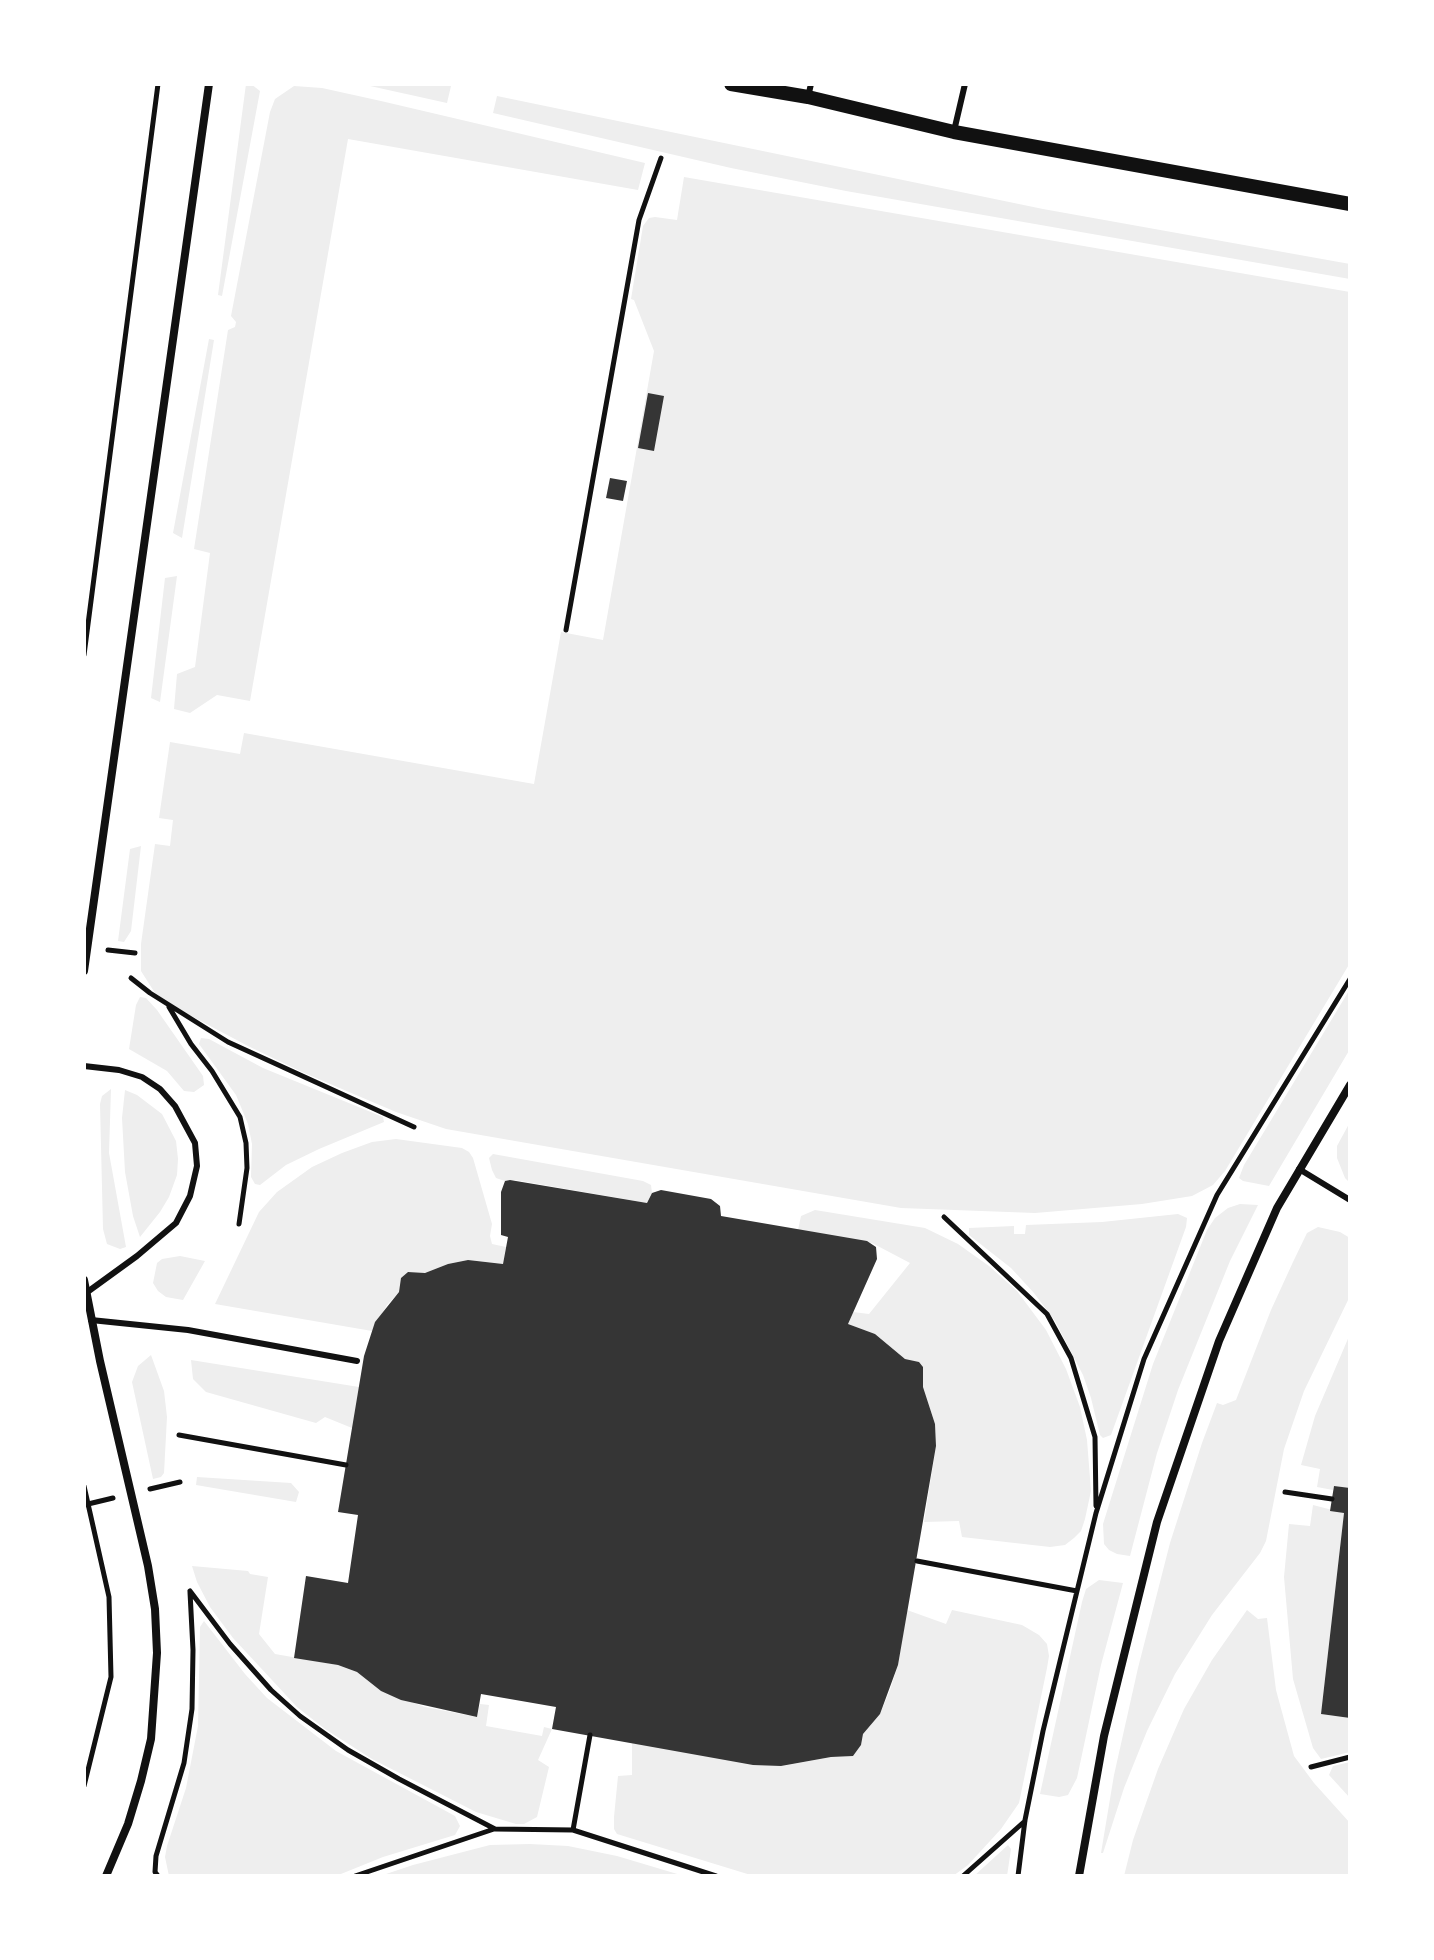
<!DOCTYPE html>
<style>
body{margin:0}
#map{position:relative;width:1434px;height:1960px;overflow:hidden;background:#fff;font-family:"Roboto Condensed",sans-serif}
canvas{display:block}
.frame{position:absolute;inset:0;border:86px solid #fff;pointer-events:none}
</style>
<div id="map">
<canvas width="1434" height="1960"></canvas>
<div class="frame"></div>
</div>
<script>
const ctx = document.querySelector('canvas').getContext('2d');
ctx.lineJoin = 'round';
function fill(path, color) { ctx.fillStyle = color; ctx.fill(path, 'evenodd'); }
const toPath = rows => new Path2D(rows.map(r => 'M' + r).join(''));
function strokePath(path, color, width, dash) { ctx.strokeStyle = color; ctx.lineWidth = width; ctx.lineCap = dash ? 'butt' : 'round'; ctx.setLineDash(dash || []); ctx.stroke(path); }
fill(toPath([
 [246,84,251,84,260,91,222,296,218,295],
 [361,84,440,84,451,86,447,103],
 [294,86,322,88,381,101,645,163,638,190,348,139,250,701,217,695,190,713,174,709,177,674,195,667,210,553,194,549,228,330,235,327,236,322,231,316,270,112,275,99],
 [497,96,1043,209,1350,264,1350,279,846,191,731,168,493,113],
 [684,177,1350,292,1350,963,1225,1171,1213,1185,1192,1196,1142,1204,1035,1213,901,1208,446,1129,396,1112,302,1072,248,1046,180,1010,155,993,141,971,141,944,155,844,170,846,173,820,159,818,170,742,240,754,244,733,534,784,561,632,603,640,654,351,634,300,631,299,643,226,649,218,655,217,677,220],
 [209,339,214,340,182,538,173,533],
 [177,576,160,702,151,698,165,578],
 [141,846,131,931,124,942,118,941,130,849],
 [1350,989,1350,1049,1269,1186,1243,1181,1239,1178,1244,1165],
 [140,997,146,998,157,1010,203,1076,204,1085,194,1092,184,1091,167,1071,129,1049,136,1005],
 [201,1038,209,1039,263,1068,383,1117,384,1122,319,1149,286,1165,260,1185,255,1184,251,1177,252,1144,248,1124,236,1095,199,1044],
 [111,1089,109,1153,126,1247,120,1249,107,1244,103,1229,100,1104,102,1096],
 [125,1090,137,1095,162,1114,176,1141,178,1159,177,1175,169,1197,160,1212,140,1237,133,1216,125,1172,122,1118],
 [1350,1122,1350,1183,1345,1178,1337,1158,1337,1146],
 [396,1139,462,1148,469,1152,473,1158,492,1224,490,1236,492,1244,506,1247,503,1264,468,1260,448,1264,425,1273,408,1272,402,1278,399,1292,387,1305,372,1331,215,1304,259,1212,277,1192,312,1167,342,1153,372,1142],
 [493,1154,643,1181,651,1185,652,1193,647,1203,515,1180,505,1181,496,1178,492,1170,489,1158],
 [1240,1204,1258,1205,1230,1261,1178,1390,1157,1453,1130,1556,1117,1554,1109,1550,1104,1544,1103,1524,1153,1364,1207,1230,1215,1218,1228,1208],
 [815,1210,925,1228,958,1244,989,1266,1017,1291,1046,1330,1066,1369,1080,1407,1087,1440,1091,1491,1085,1519,1081,1531,1074,1538,1065,1545,1050,1547,962,1537,959,1521,924,1522,936,1446,935,1424,923,1387,923,1367,918,1362,905,1359,875,1334,848,1324,853,1312,869,1314,910,1263,872,1243,798,1230,801,1216],
 [1178,1214,1187,1218,1186,1227,1111,1435,1103,1438,1100,1435,1091,1398,1083,1375,1055,1321,1034,1293,1011,1268,969,1235,969,1228,1014,1226,1014,1234,1025,1234,1026,1225,1102,1222],
 [1318,1227,1340,1232,1350,1238,1350,1296,1304,1391,1284,1449,1266,1541,1260,1553,1212,1615,1175,1674,1147,1731,1124,1788,1103,1853,1101,1853,1114,1775,1138,1668,1170,1543,1202,1443,1217,1403,1223,1405,1236,1400,1271,1310,1293,1262,1307,1233],
 [180,1256,205,1261,183,1300,166,1297,158,1291,153,1283,157,1263,162,1259],
 [1350,1334,1350,1482,1349,1488,1334,1486,1333,1490,1317,1487,1320,1469,1301,1465,1315,1416],
 [151,1355,164,1391,167,1417,164,1473,161,1477,153,1479,132,1382,138,1366],
 [191,1360,359,1387,352,1428,325,1417,316,1423,206,1392,193,1379],
 [197,1477,291,1483,299,1492,296,1502,196,1485],
 [1313,1505,1344,1513,1321,1714,1350,1718,1350,1752,1321,1759,1313,1748,1293,1679,1284,1577,1289,1524,1310,1526],
 [192,1566,248,1571,250,1574,268,1577,259,1634,275,1654,338,1665,357,1672,381,1691,425,1707,477,1717,480,1704,489,1705,486,1726,542,1736,544,1727,552,1729,538,1760,549,1767,537,1817,524,1824,516,1824,476,1812,372,1759,325,1729,297,1707,233,1638,210,1607,197,1582],
 [1099,1580,1123,1583,1101,1665,1077,1778,1068,1795,1059,1797,1040,1794,1082,1602,1086,1589],
 [907,1610,946,1624,952,1610,1022,1625,1039,1635,1047,1644,1049,1656,1047,1668,1019,1803,1001,1829,968,1865,953,1876,754,1876,617,1834,614,1829,614,1817,618,1776,632,1775,632,1743,782,1766,831,1757,853,1756,861,1745,863,1734,880,1714,890,1690,898,1665],
 [1247,1610,1258,1619,1267,1618,1276,1690,1294,1756,1314,1783,1350,1823,1350,1876,1124,1876,1133,1840,1158,1769,1184,1709,1212,1660],
 [204,1621,245,1674,267,1698,336,1751,455,1816,460,1826,455,1835,383,1857,336,1876,169,1876,165,1857,167,1846,186,1788,198,1726,200,1627],
 [1350,1762,1350,1798,1329,1775,1333,1766],
 [530,1844,568,1846,617,1856,684,1876,380,1876,413,1865,490,1845],
 [1008,1845,1011,1849,1007,1876,974,1876]
]), '#eee');
fill(toPath([
 [648,393,664,396,654,451,638,448],
 [610,478,627,481,623,501,606,498],
 [510,1180,647,1203,652,1193,661,1190,711,1199,720,1206,721,1216,867,1241,876,1247,877,1259,848,1324,875,1334,905,1359,919,1362,923,1367,923,1387,935,1424,936,1446,898,1665,880,1714,863,1734,861,1745,853,1756,831,1757,781,1766,753,1765,552,1729,556,1707,481,1694,477,1717,401,1700,381,1691,357,1672,338,1665,294,1658,306,1576,348,1583,358,1515,338,1512,364,1356,375,1322,399,1292,401,1278,408,1272,425,1273,448,1264,468,1260,503,1264,508,1237,501,1235,501,1192,505,1181],
 [1334,1486,1350,1488,1350,1718,1321,1714,1344,1513,1330,1511]
]), '#353535');
strokePath(toPath([
 [566,630,639,220,661,158],
 [84,655,158,84],
 [108,950,135,953],
 [131,978,150,993,228,1042,414,1127],
 [169,1007,191,1044,212,1071,240,1117,246,1143,247,1168,239,1224],
 [944,1217,1047,1314,1071,1358,1095,1437,1096,1506],
 [179,1435,346,1465],
 [84,1486,109,1597,111,1677,84,1786],
 [150,1489,180,1482],
 [1285,1492,1332,1499],
 [84,1505,113,1498],
 [917,1561,1077,1591],
 [190,1591,230,1644,271,1690,300,1716,348,1750,399,1779,495,1829,573,1830,716,1876],
 [1311,1767,1350,1757],
 [573,1830,590,1735],
 [158,1876,155,1872,156,1856,184,1763,192,1709,193,1650,190,1592],
 [355,1876,494,1829],
 [963,1876,1025,1821],
 [1018,1876,1025,1820,1043,1731,1096,1513,1144,1359,1217,1195,1350,979]
]), '#111', 5);
strokePath(toPath([
 [808,97,811,84],
 [954,131,965,84],
 [84,1066,119,1070,142,1077,160,1089,175,1106,195,1143,197,1166,190,1196,176,1223,137,1256,86,1293],
 [1299,1169,1350,1200],
 [91,1320,188,1330,357,1361]
]), '#111', 6);
strokePath(toPath([
 [84,971,209,84],
 [84,1280,100,1361,148,1566,155,1609,157,1653,151,1739,141,1781,128,1824,106,1876],
 [1079,1876,1104,1736,1157,1522,1219,1341,1277,1208,1350,1085]
]), '#111', 8);
strokePath(toPath([
 [731,84,808,97,954,132,1350,204]
]), '#111', 14);
</script>
